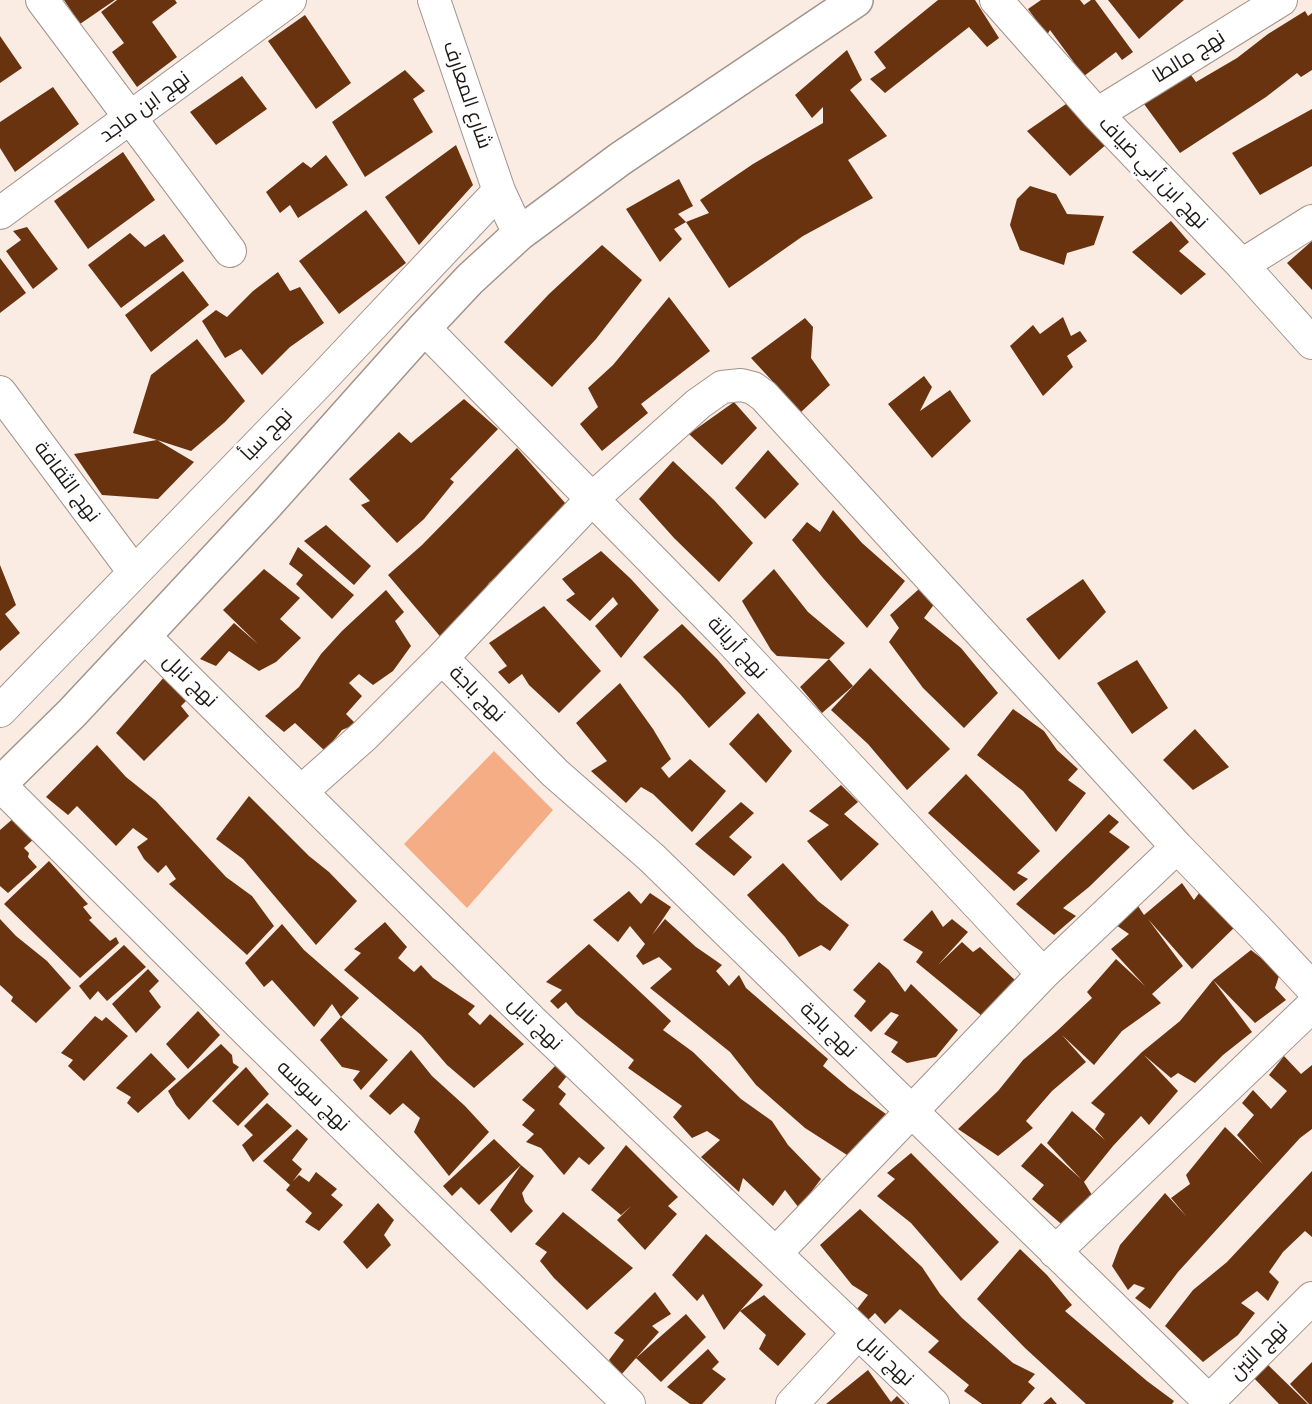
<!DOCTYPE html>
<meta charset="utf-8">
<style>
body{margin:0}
canvas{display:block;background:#faebe3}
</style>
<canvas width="1312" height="1404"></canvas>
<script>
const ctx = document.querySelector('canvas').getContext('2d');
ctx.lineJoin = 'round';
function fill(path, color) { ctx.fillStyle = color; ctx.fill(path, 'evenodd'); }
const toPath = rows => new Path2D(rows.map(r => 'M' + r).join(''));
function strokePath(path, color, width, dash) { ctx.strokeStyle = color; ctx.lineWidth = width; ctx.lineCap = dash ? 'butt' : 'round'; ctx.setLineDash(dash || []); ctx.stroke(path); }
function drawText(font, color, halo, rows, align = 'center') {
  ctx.font = font + ' "IBM Plex Sans",Cairo,sans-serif'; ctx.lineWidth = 6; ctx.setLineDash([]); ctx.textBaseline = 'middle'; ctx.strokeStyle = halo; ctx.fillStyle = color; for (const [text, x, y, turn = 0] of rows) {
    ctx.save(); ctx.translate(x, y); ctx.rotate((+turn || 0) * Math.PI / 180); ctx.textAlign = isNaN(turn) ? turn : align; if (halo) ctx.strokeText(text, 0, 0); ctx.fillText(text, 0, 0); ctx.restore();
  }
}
fill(toPath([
 [494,751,553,810,467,908,404,844]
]), '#f4ad85');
fill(toPath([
 [64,0,115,0,80,24],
 [117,0,175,0,177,3,152,22,177,57,137,87,112,52,124,43,101,12],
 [938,0,975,0,999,38,987,47,969,27,885,93,870,79,886,68,874,52],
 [1041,0,1080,0,1084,5,1091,0,1095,0,1133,52,1122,60,1116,52,1084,76,1050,30,1047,35,1028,9],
 [1108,0,1184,0,1139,39],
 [1305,11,1308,16,1312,13,1312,70,1301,77,1297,73,1266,97,1180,153,1144,104,1191,75,1196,82,1237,58,1268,34],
 [305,15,351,83,316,109,268,41],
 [0,36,22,68,0,83],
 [847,50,862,80,850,90,887,136,848,160,873,198,803,236,729,288,686,222,709,213,700,200,753,164,823,123,823,107,812,118,795,95],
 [405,70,425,91,413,99,433,132,365,177,332,122],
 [242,76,267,109,216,145,190,112],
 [53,87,79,124,15,172,0,148,0,122],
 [1066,104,1108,143,1070,176,1027,131],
 [1312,109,1312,166,1260,195,1232,153],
 [456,145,473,185,419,245,385,197],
 [123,152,155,200,88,249,54,201],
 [326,155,348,185,298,218,290,205,280,213,266,192,303,162,311,168],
 [679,179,693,206,678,214,686,222,674,229,682,239,660,262,626,209],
 [1030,186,1056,194,1067,214,1104,216,1094,245,1067,253,1064,265,1020,250,1010,225,1017,199],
 [366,210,406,263,339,314,299,261],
 [1171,221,1189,242,1179,251,1206,274,1181,295,1132,252],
 [27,227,58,269,33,289,6,251,21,240,13,231],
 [130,233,145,247,164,234,184,261,121,308,88,265],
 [1312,241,1312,290,1287,263],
 [602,245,642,280,596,339,552,387,504,342,549,294],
 [0,258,26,293,0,313],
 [183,271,209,305,151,352,125,315],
 [278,272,290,291,300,287,324,323,290,347,262,375,241,349,225,358,202,321,216,310,227,317,253,291],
 [669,297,710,351,641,404,648,413,602,451,580,424,598,407,588,388,613,365],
 [1063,317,1071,336,1080,331,1087,341,1067,356,1073,367,1043,396,1010,346,1033,325,1040,334],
 [805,318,813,327,811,358,830,385,801,412,751,358],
 [197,339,245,401,225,422,191,451,157,440,194,462,158,499,102,495,74,454,157,440,133,433,151,375],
 [924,376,932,387,920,411,950,390,971,421,932,458,888,404],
 [464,399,498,429,450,479,454,482,424,519,397,543,361,505,370,501,349,479,399,432,411,443],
 [734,402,757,428,722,465,689,434],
 [517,448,566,504,522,553,489,583,469,614,444,641,388,575,422,545],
 [768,450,799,484,765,519,735,488],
 [673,461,714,500,753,543,719,582,674,538,639,499],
 [833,510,862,543,905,581,867,628,823,578,792,540,807,522,820,532],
 [326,525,371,566,354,585,304,541],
 [298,547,354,595,332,619,296,584,303,575,289,564],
 [601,551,631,579,659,610,621,658,595,626,618,604,613,597,590,621,566,600,575,594,562,579],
 [0,565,16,605,5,614,20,633,0,651],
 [264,569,300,598,280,619,301,638,276,662,259,671,229,651,216,666,200,659,234,623,258,644,223,610],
 [774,569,808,612,845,643,829,659,853,686,822,713,800,687,829,659,777,656,771,650,742,601],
 [1083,579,1106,612,1059,660,1026,619],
 [919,589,935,603,924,618,961,648,998,693,964,728,923,688,889,642,899,628,890,615],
 [386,590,404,612,395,621,411,646,393,671,373,685,359,674,349,683,362,696,346,714,356,724,342,730,325,751,295,723,284,732,265,716,299,687,321,654,342,631],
 [544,606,601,671,559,713,529,685,522,674,509,684,498,672,507,666,489,643],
 [682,624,717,659,746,693,709,728,680,694,643,657],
 [1137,660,1168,708,1132,734,1097,683],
 [870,668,950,749,907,790,868,744,831,710],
 [165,676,189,698,181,706,189,716,144,761,116,733],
 [620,683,653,729,671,759,661,768,669,778,690,759,726,791,692,832,653,794,641,787,626,803,591,771,607,761,576,723],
 [1013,709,1044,731,1057,750,1078,769,1068,780,1086,793,1056,832,1023,791,977,755],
 [758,713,792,751,766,783,729,744],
 [1195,729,1229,767,1193,790,1163,760],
 [97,745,126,777,156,801,226,877,252,896,274,926,247,955,169,884,176,879,166,865,158,873,144,859,137,847,148,839,133,828,116,846,77,806,68,815,46,797],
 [966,774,1040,851,1017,873,1028,879,1014,891,928,813],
 [841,785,858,802,844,814,879,844,841,881,807,841,829,825,809,811],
 [249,796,309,856,329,872,357,901,316,945,243,859,216,839],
 [741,802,754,813,729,837,752,857,734,876,695,844],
 [1109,814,1119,822,1109,832,1130,847,1089,887,1063,908,1076,916,1054,935,1016,904],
 [15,817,36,837,24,848,29,853,28,857,37,867,8,893,0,886,0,830],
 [49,861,88,904,83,907,92,918,89,920,110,941,116,937,119,943,80,978,4,904],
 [783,863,818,901,849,925,830,951,821,945,799,957,785,937,747,895],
 [1182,883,1194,900,1202,889,1240,922,1192,969,1148,919,1183,966,1152,994,1161,1003,1122,1031,1094,1065,1062,1035,1086,1062,1052,1091,1026,1121,1033,1128,998,1156,958,1129,998,1091,1023,1060,1057,1031,1092,998,1087,992,1116,959,1145,986,1111,949,1129,934,1116,925,1138,906,1144,915],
 [629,891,641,904,650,893,671,907,652,935,665,919,696,947,722,965,716,971,729,986,739,975,746,988,828,1059,823,1066,849,1088,886,1114,847,1155,805,1128,756,1085,730,1052,650,988,672,969,659,957,643,965,636,956,645,944,630,926,618,942,593,920],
 [932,910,943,927,952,919,968,932,938,965,962,942,973,952,980,947,1017,982,982,1016,916,962,923,952,903,940],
 [0,919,16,936,47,961,71,988,36,1023,11,1001,13,997,0,985],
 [385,922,407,947,398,958,414,972,421,965,433,978,475,1006,468,1014,480,1025,490,1014,524,1044,474,1088,447,1065,421,1035,344,970,361,953,354,949],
 [282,924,304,950,359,998,341,1017,332,1004,314,1027,272,980,264,987,245,963],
 [589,944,671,1021,663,1030,693,1052,741,1099,772,1121,788,1145,821,1179,799,1208,785,1190,773,1206,743,1178,739,1192,701,1157,720,1140,707,1131,692,1138,673,1117,682,1106,628,1068,634,1060,576,1014,566,1002,558,1009,550,1001,562,990,546,982],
 [124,945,146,967,107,1001,98,991,90,1000,79,986],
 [1251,950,1280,973,1275,988,1286,1000,1255,1023,1213,980,1252,1032,1223,1055,1195,1083,1178,1073,1171,1078,1144,1055,1178,1091,1149,1125,1141,1116,1113,1146,1084,1182,1095,1200,1066,1228,1032,1199,1044,1185,1021,1166,1041,1143,1081,1179,1047,1143,1072,1111,1105,1140,1095,1129,1105,1114,1091,1103,1142,1052,1180,1021,1213,980],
 [879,962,889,970,905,992,911,984,958,1030,936,1057,907,1063,891,1052,898,1042,884,1034,899,1015,891,1012,871,1032,854,1016,866,1001,853,990],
 [148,969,159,981,149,991,161,1007,136,1033,112,1004],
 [198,1011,220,1035,188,1069,166,1044],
 [95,1016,102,1021,106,1017,128,1036,84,1081,68,1066,73,1060,61,1053],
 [341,1017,388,1060,361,1090,353,1080,360,1071,342,1067,320,1040],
 [221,1044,232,1055,233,1063,239,1067,189,1120,176,1105,168,1091],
 [411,1050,432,1076,465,1106,489,1132,449,1176,414,1132,420,1118,403,1103,390,1115,369,1096],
 [151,1053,176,1079,138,1113,127,1103,131,1097,116,1088],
 [1284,1056,1301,1074,1312,1065,1312,1129,1300,1138,1178,1272,1150,1309,1135,1298,1145,1288,1134,1284,1128,1290,1112,1266,1120,1245,1165,1193,1187,1217,1171,1198,1190,1184,1186,1175,1225,1127,1263,1164,1237,1135,1254,1115,1242,1103,1253,1090,1271,1109,1287,1091,1269,1075],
 [557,1064,571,1071,558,1087,566,1094,559,1104,605,1148,589,1165,579,1157,564,1175,541,1148,526,1142,534,1134,522,1125,535,1110,522,1100],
 [246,1067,269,1094,238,1126,212,1101],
 [267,1103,292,1126,253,1162,242,1145,253,1135,244,1126],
 [297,1129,308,1139,292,1160,302,1169,293,1181,299,1175,309,1182,316,1172,337,1189,331,1195,343,1205,319,1231,305,1222,312,1213,286,1190,290,1185,263,1161],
 [494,1139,521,1165,479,1205,461,1187,452,1196,443,1186],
 [626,1145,678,1197,668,1206,677,1214,645,1250,617,1220,631,1206,621,1215,591,1190],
 [911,1153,999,1242,961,1281,911,1223,877,1196,895,1179,887,1173],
 [521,1165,534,1176,522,1193,525,1202,533,1211,511,1233,490,1210],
 [1312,1171,1312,1237,1305,1231,1283,1252,1269,1272,1279,1282,1268,1301,1257,1291,1241,1303,1255,1313,1238,1335,1203,1362,1165,1326,1193,1290,1227,1262],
 [378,1203,394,1220,384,1235,391,1245,367,1269,343,1242],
 [860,1209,922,1267,940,1294,962,1318,1013,1363,1035,1374,1028,1382,1035,1388,1021,1404,982,1404,964,1391,969,1385,928,1352,939,1341,900,1309,885,1324,875,1313,866,1322,854,1313,868,1295,852,1285,820,1245],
 [563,1212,633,1268,587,1310,554,1278,540,1261,547,1252,535,1244],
 [706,1234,763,1285,740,1311,764,1295,806,1334,778,1366,759,1349,766,1335,740,1311,724,1330,703,1294,697,1301,672,1275],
 [1020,1249,1047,1275,1072,1305,1065,1311,1147,1381,1174,1401,1172,1404,1086,1404,1025,1348,977,1299],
 [655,1292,671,1314,652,1326,659,1332,621,1375,609,1360,624,1340,614,1333],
 [686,1314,706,1337,661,1382,636,1358],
 [708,1349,719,1362,712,1369,726,1379,702,1404,690,1404,667,1387],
 [1312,1362,1312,1404,1309,1404,1290,1384],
 [1266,1363,1308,1404,1279,1404,1251,1375],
 [868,1370,891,1402,897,1396,905,1404,826,1404],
 [1051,1397,1057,1404,1043,1404]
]), '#693310');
const minor = toPath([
 [42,0,230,251],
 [434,0,499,191],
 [996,0,1097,114,1242,265,1312,343],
 [1097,114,1281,0],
 [0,213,290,0],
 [1242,265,1312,221],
 [424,328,720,629,1043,974],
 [0,392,134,572],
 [144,636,532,1021,933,1404],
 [442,658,555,773,652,858,1212,1404],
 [0,711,319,382,499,191,519,234],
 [0,785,254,1038,629,1404],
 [302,791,365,735,442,658,592,499,698,404,722,387,741,385,753,388,764,396,1177,847,1256,928,1312,988],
 [1055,1252,1312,1006],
 [776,1253,1043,974,1177,847],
 [792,1404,858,1333],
 [1206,1404,1312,1298]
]);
const tertiary = toPath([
 [0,784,72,713,144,636,266,505,424,328,470,279,519,234,620,159,856,0]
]);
strokePath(minor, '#a1948c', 34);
strokePath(tertiary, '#a1948c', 36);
strokePath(minor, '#fff', 32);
strokePath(tertiary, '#fff', 33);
drawText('20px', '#1d1816', '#fff', [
 ["نهج مالطا",1189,57,-32],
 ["شارع المعارف",467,95,71],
 ["نهج ابن ماجد",145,107,-36],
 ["نهج ابن أبي ضياف",1153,173,46],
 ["نهج سبأ",267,435,-46],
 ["نهج الثقافة",67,482,53],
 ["نهج أريانة",737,648,47],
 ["نهج نابل",190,681,44],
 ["نهج باجة",477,694,45],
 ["نهج نابل",535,1024,44],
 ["نهج باجة",828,1030,44],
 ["نهج سوسه",313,1096,44],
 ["نهج التين",1259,1351,-45],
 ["نهج نابل",886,1360,43]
]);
</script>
